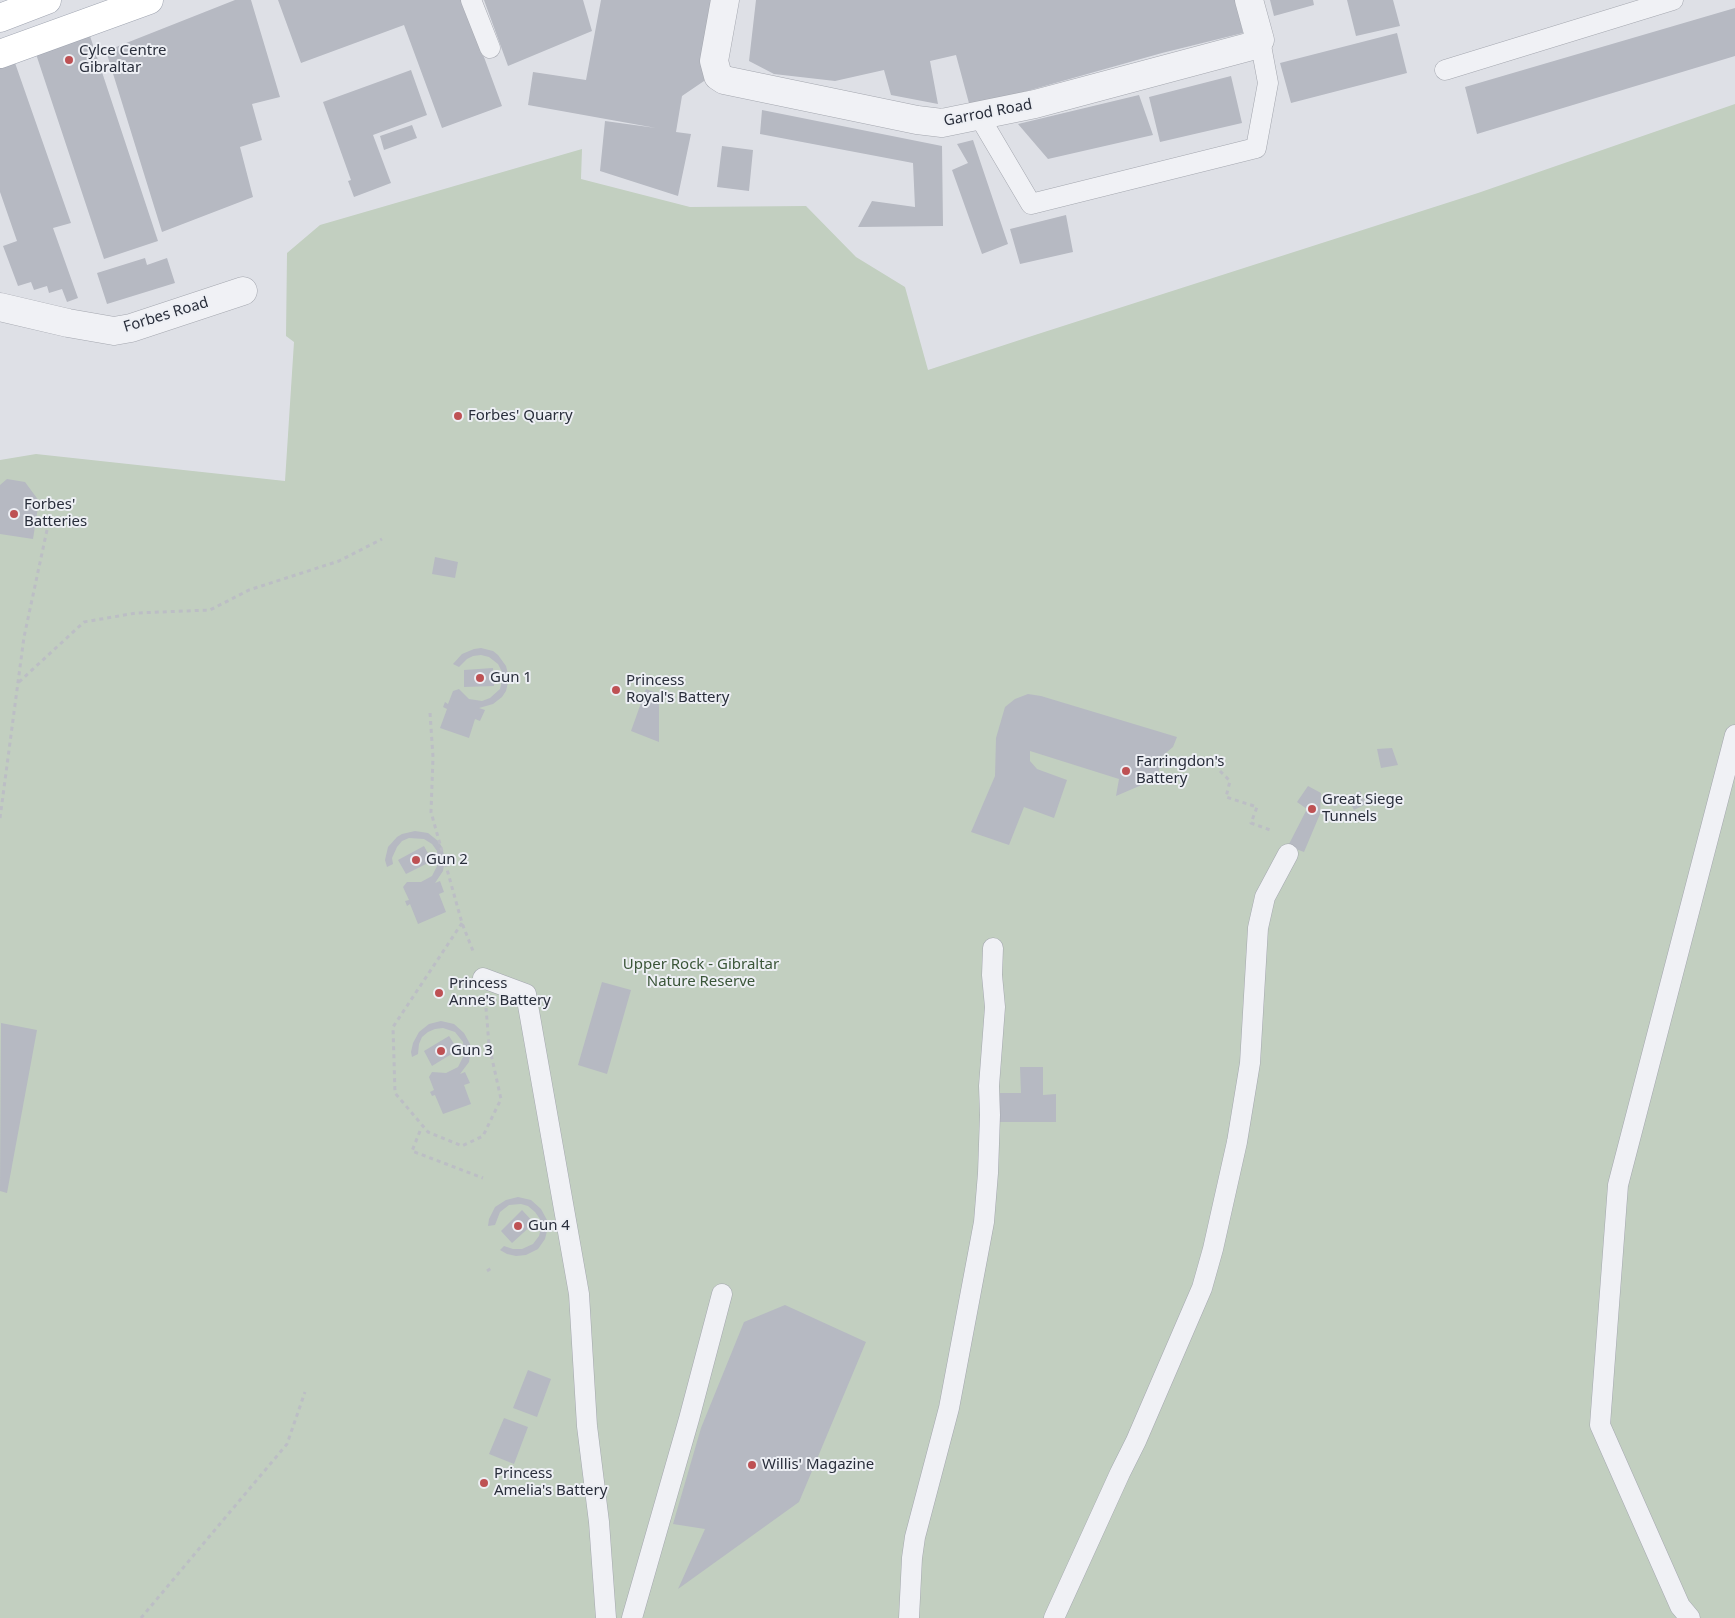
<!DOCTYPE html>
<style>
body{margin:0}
canvas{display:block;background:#dee0e6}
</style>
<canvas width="1735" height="1618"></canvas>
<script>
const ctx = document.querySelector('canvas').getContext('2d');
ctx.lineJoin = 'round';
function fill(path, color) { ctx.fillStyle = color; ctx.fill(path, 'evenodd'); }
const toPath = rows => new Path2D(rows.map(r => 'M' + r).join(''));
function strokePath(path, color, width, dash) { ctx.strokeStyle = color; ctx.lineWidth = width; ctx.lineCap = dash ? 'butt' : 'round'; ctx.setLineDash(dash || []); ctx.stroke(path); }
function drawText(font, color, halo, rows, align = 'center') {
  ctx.font = font + ' "Noto Sans",sans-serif'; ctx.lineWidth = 4; ctx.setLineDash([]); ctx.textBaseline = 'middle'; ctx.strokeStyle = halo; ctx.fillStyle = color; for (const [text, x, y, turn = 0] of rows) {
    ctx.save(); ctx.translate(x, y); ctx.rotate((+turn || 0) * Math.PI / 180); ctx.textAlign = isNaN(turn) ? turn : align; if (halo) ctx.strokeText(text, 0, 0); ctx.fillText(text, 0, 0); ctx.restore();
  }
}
fill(toPath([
 [1735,104,1735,1618,0,1618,0,460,36,454,285,481,294,342,286,336,287,253,320,225,582,149,581,179,690,207,806,206,856,257,905,287,928,370,1038,334,1478,193]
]), '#c2cfc0');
fill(toPath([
 [235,0,251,0,280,97,252,104,262,140,240,147,253,197,162,232,106,51],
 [278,0,463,0,502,106,442,128,404,25,301,63],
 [484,0,583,0,592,31,508,66],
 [601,0,717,0,704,81,682,96,676,132,691,134,678,196,600,171,605,121,656,128,528,105,533,72,586,80],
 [756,0,1236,0,1243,33,1162,53,970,107,956,55,930,61,938,104,891,95,884,70,835,81,774,74,749,61],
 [1270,0,1313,0,1314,5,1274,16],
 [1347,0,1393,0,1400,26,1356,36],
 [1735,8,1735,56,1477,134,1465,87],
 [1397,33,1407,73,1291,103,1280,63],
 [90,36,158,241,104,259,36,54],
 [14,60,71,223,53,228,78,298,67,302,62,289,49,293,47,286,34,290,31,282,18,286,3,246,17,241,0,192,0,65],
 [411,70,427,115,373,135,391,183,354,197,348,181,351,180,323,102],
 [1231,76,1242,123,1160,142,1149,97],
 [1139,95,1153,135,1048,159,1018,124],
 [762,110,942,146,943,226,858,227,872,201,915,207,913,163,760,134],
 [412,125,417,138,384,150,380,136],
 [973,140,1008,244,982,254,952,170,968,163,957,144],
 [722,146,753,150,749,191,717,187],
 [1066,215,1073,252,1020,264,1010,229],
 [145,258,147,265,167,258,175,283,107,304,97,273],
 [7,479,25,482,39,501,33,539,0,534,0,485],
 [435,557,458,562,455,578,432,574],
 [481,648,493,651,498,655,506,666,509,678,506,691,502,697,493,704,479,708,485,710,480,721,475,719,469,738,440,728,447,709,443,707,445,702,448,704,453,691,459,689,469,699,482,701,490,698,500,689,502,681,502,672,498,664,489,657,481,655,473,656,467,659,459,667,453,664,462,654,474,649],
 [493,668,494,686,464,687,464,670],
 [646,689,659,694,659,742,631,731],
 [1028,694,1041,696,1177,737,1173,747,1161,757,1158,778,1116,796,1119,779,1030,751,1030,761,1037,769,1067,780,1054,818,1024,807,1009,845,971,832,995,776,996,738,1005,707,1015,699],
 [1392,748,1398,765,1381,768,1377,749],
 [1308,786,1321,793,1320,814,1304,852,1288,846,1307,809,1297,802],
 [1360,791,1366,804,1354,810,1348,798],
 [415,831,428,833,438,841,442,847,445,859,443,871,435,883,440,881,444,892,439,894,446,912,418,924,410,904,407,906,405,901,409,900,403,887,407,882,421,882,432,876,438,864,437,851,432,844,424,839,409,838,402,841,397,847,392,858,393,864,387,867,385,860,388,847,397,837,402,834],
 [424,846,432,861,406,874,398,860],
 [602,982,631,990,607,1074,578,1065],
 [441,1021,454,1024,464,1033,470,1044,471,1050,469,1062,460,1074,465,1072,470,1083,464,1085,471,1104,443,1114,435,1095,432,1096,430,1092,434,1090,429,1077,432,1072,446,1073,458,1067,464,1055,463,1042,455,1032,443,1028,435,1029,428,1032,422,1037,419,1044,418,1054,412,1057,411,1052,413,1043,419,1032,429,1024],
 [1,1023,37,1030,7,1193,0,1191],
 [449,1036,458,1050,432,1066,424,1051],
 [1020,1067,1043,1067,1043,1095,1056,1094,1056,1122,1000,1122,1000,1093,1021,1093],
 [518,1197,531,1200,541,1209,547,1220,548,1227,545,1239,538,1249,526,1255,516,1256,507,1254,500,1250,504,1246,513,1249,522,1249,533,1244,539,1236,541,1228,540,1219,535,1212,528,1206,521,1204,509,1205,500,1212,495,1225,488,1226,489,1219,495,1207,506,1200],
 [522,1210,534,1223,512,1243,501,1231],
 [785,1305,866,1342,799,1502,678,1589,705,1529,673,1524,701,1428,744,1322],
 [528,1370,551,1379,537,1417,513,1408],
 [504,1418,528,1427,514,1464,489,1454]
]), '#b6b9c2');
const service = toPath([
 [471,0,490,48],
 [1445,70,1673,0],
 [979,116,1031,204,1256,148,1268,83,1260,40],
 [483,978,526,994,579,1294,587,1426,599,1522,606,1618],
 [632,1618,689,1419,722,1294],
 [909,1618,912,1558,915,1537,949,1408,984,1222,988,1173,990,1115,989,1086,995,1007,992,975,993,948],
 [1054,1618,1120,1473,1136,1441,1202,1288,1213,1249,1237,1142,1250,1063,1258,928,1265,897,1288,854],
 [1690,1618,1680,1606,1600,1425,1618,1185,1735,735]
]);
const minor = toPath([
 [725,0,714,61,718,76,724,80,917,120,942,123,1035,104,1252,46,1260,40,1249,0],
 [0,307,68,323,114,331,131,328,243,291]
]);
const primary = toPath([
 [0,18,47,0],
 [0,54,149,0]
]);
strokePath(service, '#a4a7af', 21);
strokePath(minor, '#a4a7af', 29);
strokePath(primary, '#9fa4b0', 29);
strokePath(toPath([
 [19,682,84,622,136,613,210,610,249,590,339,561,382,539],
 [430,713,433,757,431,812,462,923,473,951],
 [1220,771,1230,781,1226,797,1257,807,1251,823,1273,831],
 [0,818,24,637,53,502],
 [462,923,393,1027,395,1093,428,1132,462,1146,483,1136,501,1099,489,1045,486,1008],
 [420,1131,412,1151,483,1178],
 [487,1271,493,1267],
 [141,1618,287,1444,305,1392]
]), '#bcbec5', 3, [4, 4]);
strokePath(service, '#f0f1f5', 20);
strokePath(minor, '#f0f1f5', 28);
strokePath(primary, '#fff', 28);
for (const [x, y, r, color] of [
 [69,60,5,"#be5154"],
 [458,416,5,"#be5154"],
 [14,514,5,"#be5154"],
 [480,678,5,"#be5154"],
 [616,690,5,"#be5154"],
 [1126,771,5,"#be5154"],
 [1312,809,5,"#be5154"],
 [416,860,5,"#be5154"],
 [439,993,5,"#be5154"],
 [441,1051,5,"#be5154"],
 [518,1226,5,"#be5154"],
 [752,1465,5,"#be5154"],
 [484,1483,5,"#be5154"]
]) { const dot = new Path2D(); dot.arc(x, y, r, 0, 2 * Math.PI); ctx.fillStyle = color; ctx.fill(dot); strokePath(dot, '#edeff4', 2); }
drawText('15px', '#292e3b', '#edeff4', [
 ["Cylce Centre",79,51],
 ["Gibraltar",79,68],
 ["Forbes' Quarry",468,416],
 ["Forbes'",24,505],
 ["Batteries",24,522],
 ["Gun 1",490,678],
 ["Princess",626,681],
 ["Royal's Battery",626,698],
 ["Farringdon's",1136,762],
 ["Battery",1136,779],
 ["Great Siege",1322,800],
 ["Tunnels",1322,817],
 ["Gun 2",426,860],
 ["Princess",449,984],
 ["Anne's Battery",449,1001],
 ["Gun 3",451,1051],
 ["Gun 4",528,1226],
 ["Willis' Magazine",762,1465],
 ["Princess",494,1474],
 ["Amelia's Battery",494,1491]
], 'left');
drawText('15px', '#292e3b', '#edeff4', [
 ["Garrod Road",988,113,-11],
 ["Forbes Road",166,315,-17]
]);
drawText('15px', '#3a5538', '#edeff4', [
 ["Upper Rock - Gibraltar",701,965],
 ["Nature Reserve",701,982]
]);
</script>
